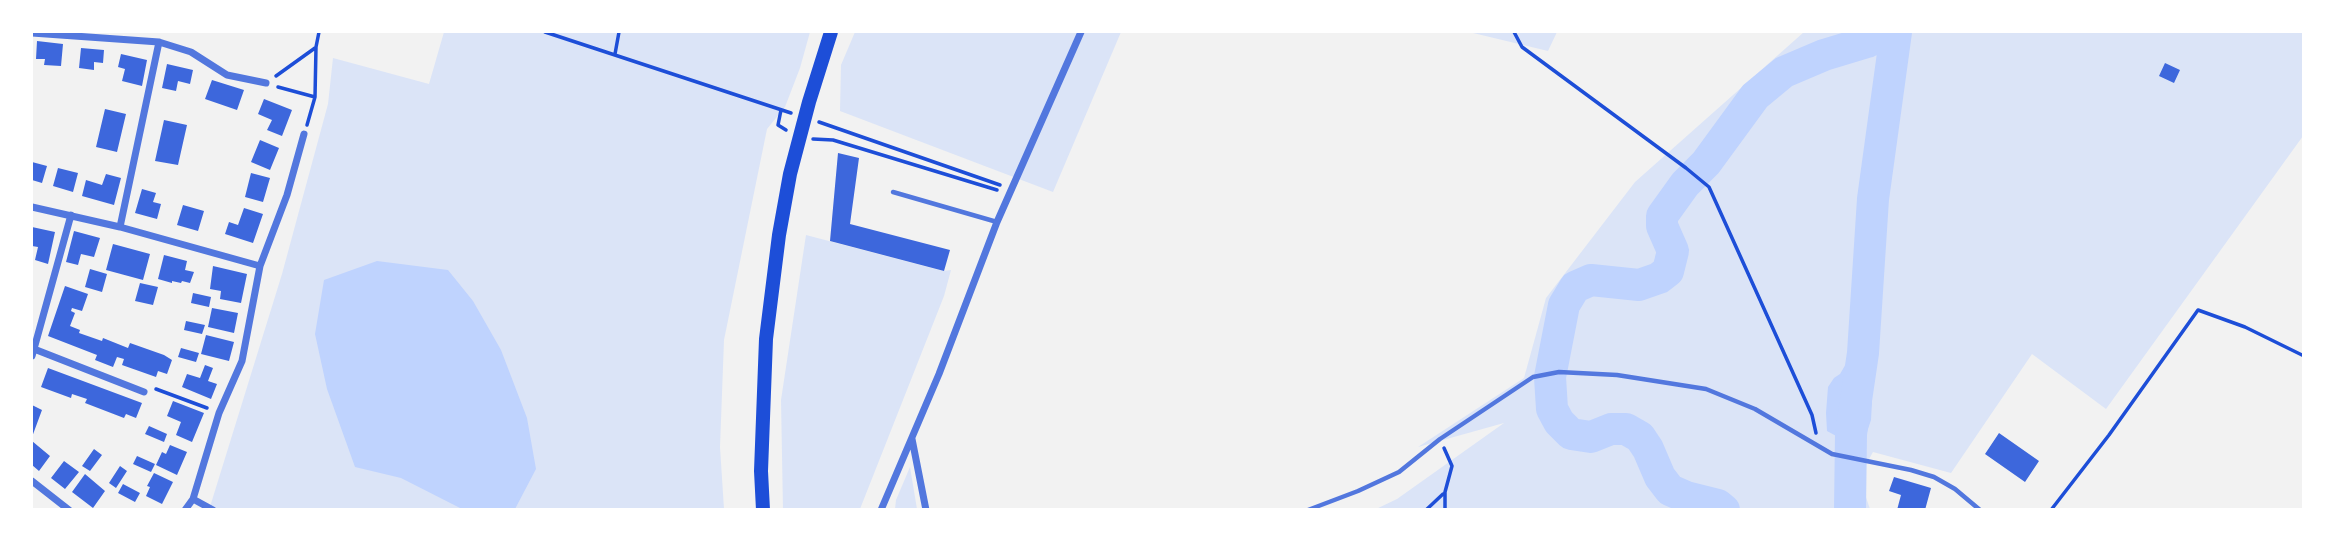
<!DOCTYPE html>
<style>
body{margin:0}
#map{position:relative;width:2335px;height:541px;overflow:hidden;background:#f2f2f2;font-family:Lato,sans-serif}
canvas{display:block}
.frame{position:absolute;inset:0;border:33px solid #fff;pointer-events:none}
</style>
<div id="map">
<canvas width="2335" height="541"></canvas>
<div class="frame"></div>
</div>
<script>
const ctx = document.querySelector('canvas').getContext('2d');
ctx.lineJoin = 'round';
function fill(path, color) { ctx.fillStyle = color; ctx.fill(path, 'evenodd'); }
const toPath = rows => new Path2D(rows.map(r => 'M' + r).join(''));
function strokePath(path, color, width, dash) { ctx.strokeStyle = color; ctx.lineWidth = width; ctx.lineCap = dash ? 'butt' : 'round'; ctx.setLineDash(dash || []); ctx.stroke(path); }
fill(toPath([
 [444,32,810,32,800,68,785,107,767,129,724,340,720,447,724,509,209,510,282,274,328,104,333,58,429,84],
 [855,32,1121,32,1053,192,840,111,841,65],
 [1469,32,1557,32,1548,51],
 [1804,32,2303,32,2303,136,2106,409,2032,354,1951,473,1873,452,1859,477,1870,509,1374,510,1397,499,1504,423,1418,447,1524,378,1546,298,1635,182],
 [806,235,943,271,951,270,944,296,860,509,783,510,781,400],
 [910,467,917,509,895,509,896,500]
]), '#dbe4f7');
fill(toPath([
 [377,261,448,270,473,301,501,350,527,418,536,469,515,509,462,509,401,478,355,467,327,389,315,334,324,280],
 [1869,354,1865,380,1872,402,1871,420,1865,438,1838,437,1827,431,1826,413,1828,387,1834,378,1840,374,1850,357]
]), '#bfd3fe');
strokePath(toPath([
 [1724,510,1718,505,1686,497,1670,490,1660,477,1648,449,1640,437,1626,429,1611,429,1591,437,1571,434,1559,422,1552,409,1550,377,1564,305,1575,287,1591,280,1639,285,1659,278,1668,271,1673,251,1662,226,1662,216,1685,184,1706,163,1755,96,1784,72,1824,55,1867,42,1886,32],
 [1850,510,1851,434,1863,353,1873,199,1896,32]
]), '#bfd3fe', 32);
fill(toPath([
 [37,41,63,44,61,66,44,65,45,59,36,59],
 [81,48,104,50,103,63,94,62,94,70,79,68],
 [121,54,147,60,142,86,122,81,125,69,118,67],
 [2165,63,2180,70,2174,83,2159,76],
 [167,64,193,70,190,84,178,81,176,91,162,88],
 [212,80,244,90,237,110,205,99],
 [264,99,292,110,282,136,267,130,272,120,258,114],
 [105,109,126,114,117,152,96,147],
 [164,120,187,125,178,165,155,161],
 [260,140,279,148,270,170,251,162],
 [838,153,859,158,850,224,950,250,944,271,830,241],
 [32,162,47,166,42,183,32,180],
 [58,168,78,173,73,192,53,186],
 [251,173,270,178,263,202,245,197],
 [106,174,121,178,114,205,82,196,86,180,102,185],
 [142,189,156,193,153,202,161,204,157,219,135,213],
 [183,205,204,211,198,231,177,225],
 [244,208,263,214,253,243,225,234,229,222,238,225],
 [32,227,55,232,48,264,35,260,38,247,32,246],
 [74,231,100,238,94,257,81,254,78,265,66,262],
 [113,244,150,254,143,280,106,270],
 [164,255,187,261,185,270,194,272,190,283,182,281,181,283,172,281,172,283,158,279],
 [213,266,247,274,241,303,220,299,221,291,210,289],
 [90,269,107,274,102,292,85,287],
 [140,283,158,287,153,305,135,301],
 [65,286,88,294,82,311,72,308,71,311,75,313,70,326,80,330,79,333,102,341,103,338,128,348,130,343,164,355,172,360,167,374,158,371,156,377,122,365,124,359,117,357,113,367,95,360,97,355,48,336],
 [193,293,211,297,209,307,191,303],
 [212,308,238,313,234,333,208,327],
 [186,321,205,325,202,334,184,330],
 [206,335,234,342,229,361,201,354],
 [181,348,199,353,196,362,178,357],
 [205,365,213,368,208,381,217,384,211,399,182,387,187,374,200,378],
 [48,368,142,403,136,418,126,414,124,418,85,403,87,399,72,394,71,398,41,387],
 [173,401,204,413,192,442,176,435,181,422,167,416],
 [32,405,42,410,32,437],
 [149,426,167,434,164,442,145,434],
 [1999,433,2039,461,2025,482,1985,454],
 [32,441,50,456,39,471,32,465],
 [170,445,187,452,177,475,156,465,162,452,166,454],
 [94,449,102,455,90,471,82,466],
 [137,456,155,464,151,472,133,464],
 [64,461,79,472,65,489,51,478],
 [120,466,127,471,116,488,109,483],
 [154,473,173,482,162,504,146,496,150,487,147,486],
 [85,474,105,491,93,508,72,492],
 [1894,477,1931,488,1925,510,1897,510,1901,495,1889,491],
 [123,484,140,493,135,502,118,493]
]), '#3d67dc');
strokePath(toPath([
 [545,32,791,113],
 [1514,32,1522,47,1686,168,1709,187,1812,415,1816,433],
 [615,54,619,32],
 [276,76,315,48],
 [278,87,315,97,316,47,319,32],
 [781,110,778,125,786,130],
 [819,122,1000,185],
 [307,125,315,97],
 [813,139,833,140,997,190],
 [156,389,207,408],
 [1444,448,1452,466,1445,492,1445,510],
 [1426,510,1443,494],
 [2051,510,2109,435,2198,310,2245,327,2304,356]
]), '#1d4ed8', 3.5);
strokePath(toPath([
 [893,192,997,222],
 [1308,510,1358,491,1399,472,1440,439,1533,377,1559,372,1617,375,1706,389,1755,409,1832,454,1911,470,1934,477,1955,489,1980,510]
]), '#5277de', 4.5);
strokePath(toPath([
 [32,33,159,42,191,52,227,75,266,83],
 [32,207,120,227,260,266],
 [120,227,159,42],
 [34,349,144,392],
 [32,356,71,215],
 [912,439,926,510],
 [32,481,69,510],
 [193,499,213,510],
 [185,510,193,499,219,413,242,361,260,266,287,195,304,134],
 [881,510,939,374,997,222,1081,32]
]), '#5277de', 7);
strokePath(toPath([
 [763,510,761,471,766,339,779,235,790,174,809,102,831,32]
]), '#1d4ed8', 14);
</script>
